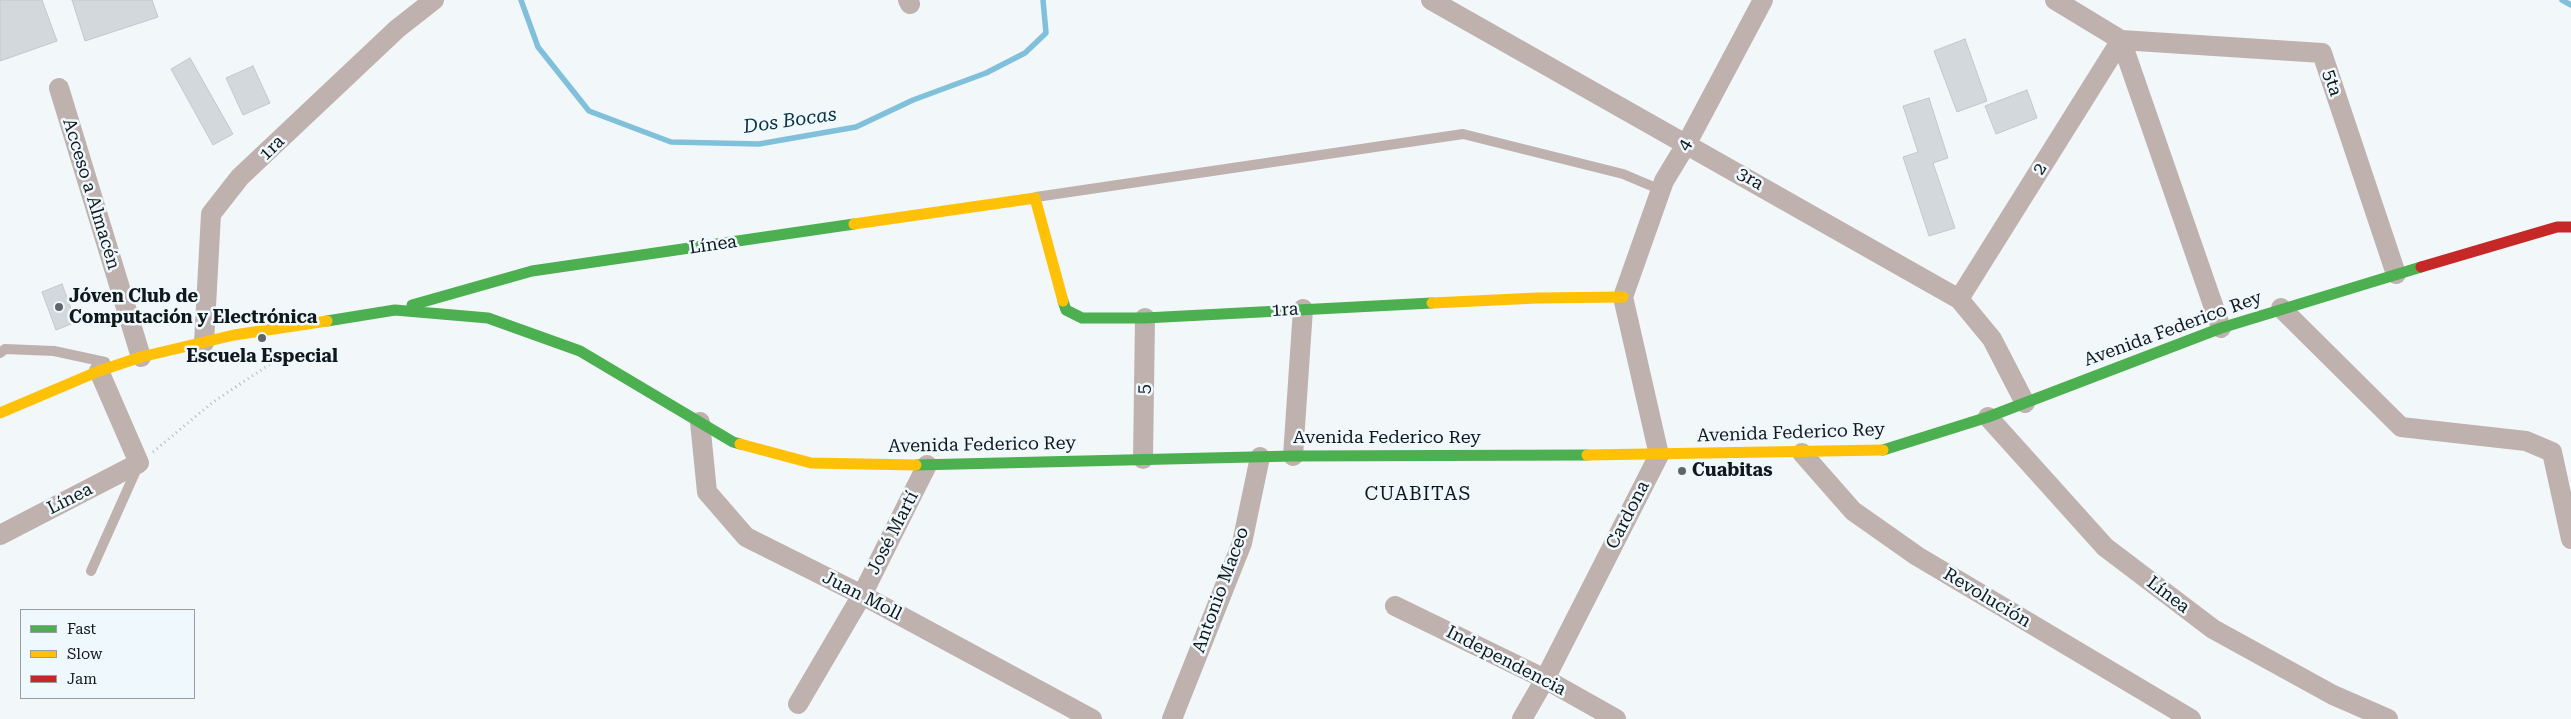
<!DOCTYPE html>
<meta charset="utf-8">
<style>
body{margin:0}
#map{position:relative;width:2571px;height:719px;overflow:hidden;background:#f2f7f9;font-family:"Roboto Serif",serif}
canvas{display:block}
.legend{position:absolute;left:20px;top:609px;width:175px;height:90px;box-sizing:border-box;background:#eff8fc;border:1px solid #969ea2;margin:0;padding:6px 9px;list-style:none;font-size:15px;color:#10181b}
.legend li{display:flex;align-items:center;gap:10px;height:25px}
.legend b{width:25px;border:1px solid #969ea2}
</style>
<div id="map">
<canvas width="2571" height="719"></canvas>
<ul class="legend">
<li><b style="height:6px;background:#4caf50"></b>Fast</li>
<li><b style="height:6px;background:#ffc107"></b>Slow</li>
<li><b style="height:6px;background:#c62828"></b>Jam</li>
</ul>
</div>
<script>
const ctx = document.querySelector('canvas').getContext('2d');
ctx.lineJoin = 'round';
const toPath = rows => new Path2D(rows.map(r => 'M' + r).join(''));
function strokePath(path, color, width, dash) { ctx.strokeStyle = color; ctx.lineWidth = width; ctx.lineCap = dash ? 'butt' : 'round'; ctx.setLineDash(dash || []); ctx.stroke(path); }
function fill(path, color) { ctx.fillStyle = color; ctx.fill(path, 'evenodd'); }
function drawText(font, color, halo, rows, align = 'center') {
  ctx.font = font + ' "Roboto Serif",serif'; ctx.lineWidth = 5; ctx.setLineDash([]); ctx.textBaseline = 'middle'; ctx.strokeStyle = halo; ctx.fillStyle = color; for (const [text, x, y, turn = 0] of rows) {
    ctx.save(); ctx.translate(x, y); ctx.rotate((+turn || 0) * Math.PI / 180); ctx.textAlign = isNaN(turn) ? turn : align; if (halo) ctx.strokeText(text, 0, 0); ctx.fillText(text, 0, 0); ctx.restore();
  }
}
strokePath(toPath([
 [521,0,538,47,589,111,671,142,759,144,856,127,913,100,986,73,1025,53,1046,33,1043,0],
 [2562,0,2571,5]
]), '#81c0da', 5.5);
const building = toPath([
 [0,0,42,0,57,41,0,61,0,0],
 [72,0,152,0,158,17,85,41,72,0],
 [1965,39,1987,101,1957,112,1934,51,1965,39],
 [190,58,233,134,213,145,171,69,190,58],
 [253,66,270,103,243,115,226,78,253,66],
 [2027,90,2037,118,1996,134,1985,106,2027,90],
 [1929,98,1948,158,1933,163,1955,228,1929,236,1903,157,1918,152,1903,106,1929,98],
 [62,284,76,322,56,330,42,292,62,284]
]);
fill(building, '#d2d8db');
strokePath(building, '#c2c8cb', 1);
strokePath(toPath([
 [153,452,213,402,293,349]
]), '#bdb8b8', 3, [1, 4]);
strokePath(toPath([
 [1036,197,1463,134,1623,174,1661,190],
 [0,353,5,349,54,351,105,362],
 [91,571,138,466]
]), '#bfb1ae', 10);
strokePath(toPath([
 [908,0,910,4],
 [1431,0,1959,299,1992,339,2025,403],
 [2055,0,2121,40,2322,53,2396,274],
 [2121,40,2221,328],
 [59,88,141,357],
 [1959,299,2121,40],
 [2281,308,2401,427,2526,441,2552,452,2571,539],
 [204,343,211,214,240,177,397,29,434,0],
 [1988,417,2105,547,2213,629,2333,695,2388,719],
 [700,422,707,492,746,537,862,595,1092,719],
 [1802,453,1853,511,1917,556,2191,719],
 [1293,456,1303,309],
 [1143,459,1145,318],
 [0,535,139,463,99,371],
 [1395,606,1545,679,1616,719],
 [798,704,862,595,927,465],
 [1172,719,1242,543,1260,457],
 [1522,719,1545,679,1659,455,1623,297,1664,181,1687,143,1763,0]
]), '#bfb1ae', 20);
strokePath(toPath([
 [1063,301,1066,310,1082,318,1145,318,1432,303],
 [412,305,532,271,854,224],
 [327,321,395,310,488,318,580,351,733,442,740,444],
 [1883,450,1988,417,2221,328,2421,267],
 [916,465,1293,456,1587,455]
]), '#4caf50', 11);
strokePath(toPath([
 [854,224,1035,198,1063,301],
 [1432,303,1537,298,1623,297],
 [0,413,99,371,141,357,234,335,327,321],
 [740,444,811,463,916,465],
 [1587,455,1883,450]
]), '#ffc107', 11);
strokePath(toPath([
 [2421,267,2557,227,2571,227]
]), '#c62828', 11);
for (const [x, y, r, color] of [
 [59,307,5,"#5f6669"],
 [262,338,5,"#5f6669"],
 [1682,471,5,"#5f6669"]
]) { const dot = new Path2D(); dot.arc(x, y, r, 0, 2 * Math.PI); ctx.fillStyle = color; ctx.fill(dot); strokePath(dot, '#eff8fc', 2); }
drawText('18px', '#10181b', '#eff8fc', [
 ["5ta",2332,83,72],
 ["4",1685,145,-60],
 ["1ra",272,148,-44],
 ["2",2040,169,-58],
 ["3ra",1750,179,30],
 ["Acceso a Almacén",91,194,73],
 ["Línea",713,245,-8],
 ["1ra",1285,310,-3],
 ["Avenida Federico Rey",2173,329,-20],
 ["5",1144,389,-89],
 ["Avenida Federico Rey",1791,433,-2],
 ["Avenida Federico Rey",1387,438],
 ["Avenida Federico Rey",982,445,-1],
 ["Línea",70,499,-27],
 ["Cardona",1628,515,-63],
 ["José Martí",893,533,-63],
 ["Antonio Maceo",1221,590,-70],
 ["Línea",2168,595,37],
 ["Juan Moll",862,596,27],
 ["Revolución",1987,598,31],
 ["Independencia",1506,661,27]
]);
drawText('bold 18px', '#10181b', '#eff8fc', [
 ["Jóven Club de",69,297],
 ["Computación y Electrónica",69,318],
 ["Escuela Especial",262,357,"center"],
 ["Cuabitas",1692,471]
], 'left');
drawText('italic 19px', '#093242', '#eff8fc', [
 ["Dos Bocas",790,121,-8]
]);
ctx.letterSpacing = '1px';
drawText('19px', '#10181b', '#eff8fc', [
 ["CUABITAS",1418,494]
]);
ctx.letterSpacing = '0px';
</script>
